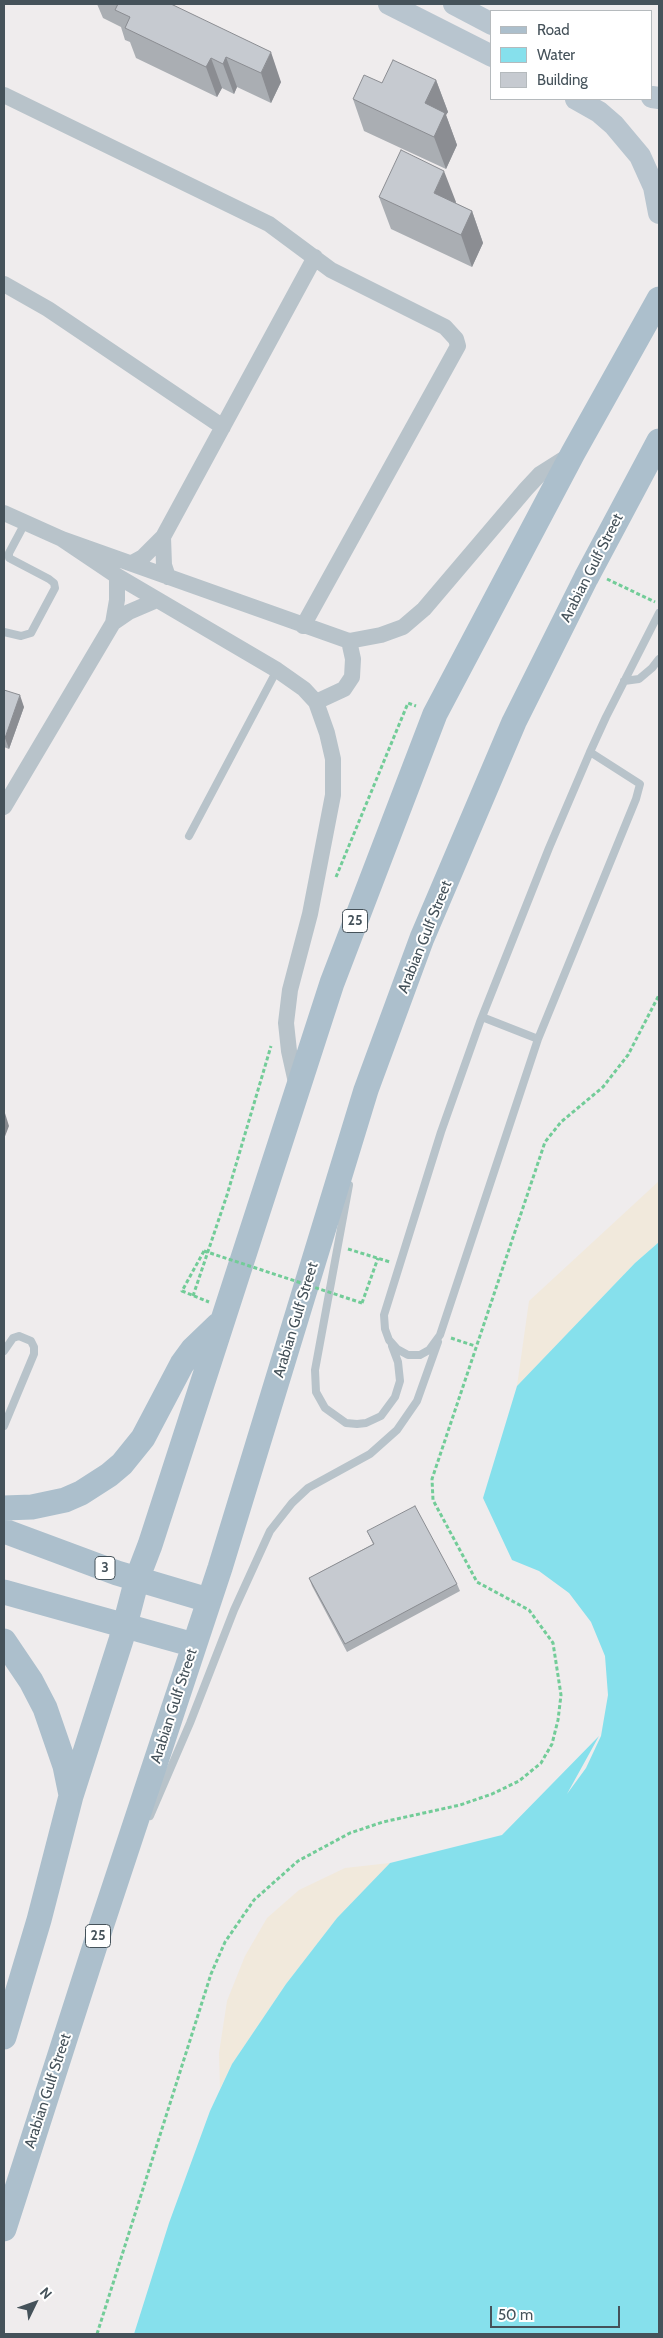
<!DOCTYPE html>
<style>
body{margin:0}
#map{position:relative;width:663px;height:2338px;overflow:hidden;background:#efeced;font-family:Cabin,sans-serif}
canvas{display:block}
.frame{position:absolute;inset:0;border:5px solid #45525a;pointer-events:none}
.legend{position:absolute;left:490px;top:10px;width:162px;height:90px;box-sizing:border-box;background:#fff;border:1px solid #b5babd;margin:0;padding:6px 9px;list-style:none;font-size:15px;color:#45525a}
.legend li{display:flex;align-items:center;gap:10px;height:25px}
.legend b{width:25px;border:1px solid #b5babd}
.north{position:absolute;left:10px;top:2278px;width:50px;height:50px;-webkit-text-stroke:4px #fff;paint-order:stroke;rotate:48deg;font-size:14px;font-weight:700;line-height:20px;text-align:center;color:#45525a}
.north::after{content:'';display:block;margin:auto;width:18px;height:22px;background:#45525a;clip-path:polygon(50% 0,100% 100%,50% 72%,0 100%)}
.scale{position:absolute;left:490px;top:2306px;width:130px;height:22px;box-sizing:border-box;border:2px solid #45525a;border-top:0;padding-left:6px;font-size:15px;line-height:18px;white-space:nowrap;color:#45525a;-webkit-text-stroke:4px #fff;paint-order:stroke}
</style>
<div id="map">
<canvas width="663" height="2338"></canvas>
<div class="frame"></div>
<ul class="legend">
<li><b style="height:6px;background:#acbfcc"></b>Road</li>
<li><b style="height:14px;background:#86e0ec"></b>Water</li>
<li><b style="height:14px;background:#c6cad0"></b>Building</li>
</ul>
<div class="north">N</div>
<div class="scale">50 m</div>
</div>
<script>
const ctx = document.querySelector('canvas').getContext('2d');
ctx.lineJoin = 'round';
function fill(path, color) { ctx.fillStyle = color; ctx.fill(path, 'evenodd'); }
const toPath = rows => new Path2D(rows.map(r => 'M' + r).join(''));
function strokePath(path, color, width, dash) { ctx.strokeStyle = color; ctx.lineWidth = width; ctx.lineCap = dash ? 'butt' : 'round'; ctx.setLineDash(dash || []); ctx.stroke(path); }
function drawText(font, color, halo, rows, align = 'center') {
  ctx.font = font + ' Cabin,sans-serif'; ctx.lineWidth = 4; ctx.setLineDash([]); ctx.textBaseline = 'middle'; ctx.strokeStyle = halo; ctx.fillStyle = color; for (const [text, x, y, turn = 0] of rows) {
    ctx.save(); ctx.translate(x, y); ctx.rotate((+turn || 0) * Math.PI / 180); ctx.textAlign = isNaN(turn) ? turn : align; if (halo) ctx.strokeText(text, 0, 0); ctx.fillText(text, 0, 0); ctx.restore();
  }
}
fill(toPath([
 [659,1181,659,1242,635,1263,517,1386,529,1301],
 [390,1863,337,1918,286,1984,232,2064,220,2089,219,2053,227,2001,245,1956,267,1918,299,1890,345,1868]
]), '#f1e9dc');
fill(toPath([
 [659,1242,659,2334,134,2334,169,2223,210,2111,232,2064,286,1984,337,1918,390,1863,502,1835,599,1736,567,1794,586,1768,601,1736,608,1695,605,1656,591,1622,569,1593,539,1571,512,1560,483,1498,517,1386,635,1263]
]), '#86e0ec');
strokePath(toPath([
 [607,579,655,602],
 [336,877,408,703,416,706],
 [348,1249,390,1262],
 [204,1251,182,1291,209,1302],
 [193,1296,227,1195,271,1046],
 [362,1303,378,1258],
 [451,1338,475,1346],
 [97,2334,211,1974,225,1942,254,1900,298,1861,350,1833,383,1822,460,1805,492,1794,519,1781,541,1763,552,1744,558,1720,561,1695,553,1643,529,1610,477,1582,433,1500,432,1479,545,1142,561,1122,603,1087,628,1055,659,995]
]), '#72cc98', 3, [4, 2.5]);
strokePath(toPath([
 [4,632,21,636,31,633,55,588,54,583,49,579,9,558,9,553,25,523],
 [624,681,639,679,652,668,659,659],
 [590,752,640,784,636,799,538,1039,440,1335,429,1350,420,1355,408,1355,397,1349,389,1340,385,1329,384,1315,441,1132,480,1022,549,848,590,752,606,717,659,613],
 [189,836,277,670],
 [482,1017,538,1039],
 [349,1185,315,1370,316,1392,325,1408,346,1423,357,1424,366,1423,381,1416,395,1397,400,1381,398,1362,392,1346],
 [4,1351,13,1338,19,1336,31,1341,34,1347,34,1354,4,1426],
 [150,1816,190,1723,234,1610,270,1531,292,1503,308,1488,370,1454,397,1430,417,1401,438,1342]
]), '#b8c3ca', 8);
strokePath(toPath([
 [4,95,269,224,331,270,445,327,456,339,458,346,303,626],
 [4,284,48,309,223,427],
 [4,513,62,539,349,641,381,635,403,627,424,609,526,489,540,474,570,455],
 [163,537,164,565,168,577],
 [62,539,117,576,277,670,304,689,316,702,327,733,333,759,333,795,310,914,290,990,286,1023,289,1051,297,1087],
 [132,563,143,557,163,537,315,257],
 [113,623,129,612,157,600],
 [316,702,344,689,352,677,353,659,349,641],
 [4,807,113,623,117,600,117,576]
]), '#b8c3ca', 16);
strokePath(toPath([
 [389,4,492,56],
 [454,4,492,24],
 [652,97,659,98],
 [576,99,599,112,614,125,640,156,654,187,659,213]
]), '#b8c5cf', 22);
strokePath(toPath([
 [4,1508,32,1507,65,1500,81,1493,109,1475,122,1464,143,1438,182,1364,193,1349,218,1325],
 [4,1531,117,1573,208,1600],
 [4,1592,194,1645],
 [4,1641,31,1681,45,1708,65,1766,71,1795],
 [4,2037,39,1920,71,1796,121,1640,137,1579,150,1545,332,983,435,714,573,453,659,299],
 [4,2229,101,1927,220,1568,366,1090,422,938,514,722,586,578,659,441]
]), '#acbfcc', 25);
strokePath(toPath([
 [204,1251,362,1303]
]), '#72cc98', 3, [4, 2.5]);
fill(toPath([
 [97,4,171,4,281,82,271,103,237,87,234,94,222,88,217,97,136,58,130,42,125,40,121,27,103,18],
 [436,80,448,112,446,115,457,145,446,169,364,131,353,99,382,83],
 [379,197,456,202,455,203,472,211,483,243,472,267,391,229],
 [4,690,24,707,9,749,4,747],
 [367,1531,457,1584,460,1591,347,1652,312,1586,309,1578,373,1544]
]), '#aaaeb3');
fill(toPath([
 [271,52,281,82,271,103,261,73],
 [226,57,237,87,234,94,223,64],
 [211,58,222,88,217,97,206,67],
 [436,80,448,112,446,115,457,145,446,169,434,137,425,103],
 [444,171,456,202,445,225,434,193],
 [472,211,483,243,472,267,461,235],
 [20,695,24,707,9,749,5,738],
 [4,1110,9,1126,4,1139]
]), '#8b8d92');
const building = toPath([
 [118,4,171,4,271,52,261,73,226,57,223,64,211,58,206,67,125,28,130,17,115,10,118,4],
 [393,60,436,80,425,103,445,113,434,137,353,99,364,75,382,83,393,60],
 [401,150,444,171,434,193,472,211,461,235,379,197,401,150],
 [4,690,20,695,5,738,4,737,4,690],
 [415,1506,457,1584,345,1644,309,1578,374,1544,367,1531,415,1506]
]);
fill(building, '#c6cad0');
strokePath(building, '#8b8d92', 1);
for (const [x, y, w] of [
 [355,921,25],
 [105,1568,20],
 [98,1936,25]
]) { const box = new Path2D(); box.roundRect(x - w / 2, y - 11.5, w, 23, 4); ctx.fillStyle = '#fff'; ctx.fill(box); strokePath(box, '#45525a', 1); }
drawText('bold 14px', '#45525a', null, [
 ["25",355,921],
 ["3",105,1568],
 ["25",98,1936]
]);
drawText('15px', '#45525a', '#fff', [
 ["Arabian Gulf Street",592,568,-63],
 ["Arabian Gulf Street",425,937,-68],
 ["Arabian Gulf Street",296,1320,-73],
 ["Arabian Gulf Street",174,1706,-72],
 ["Arabian Gulf Street",48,2091,-72]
]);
</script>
